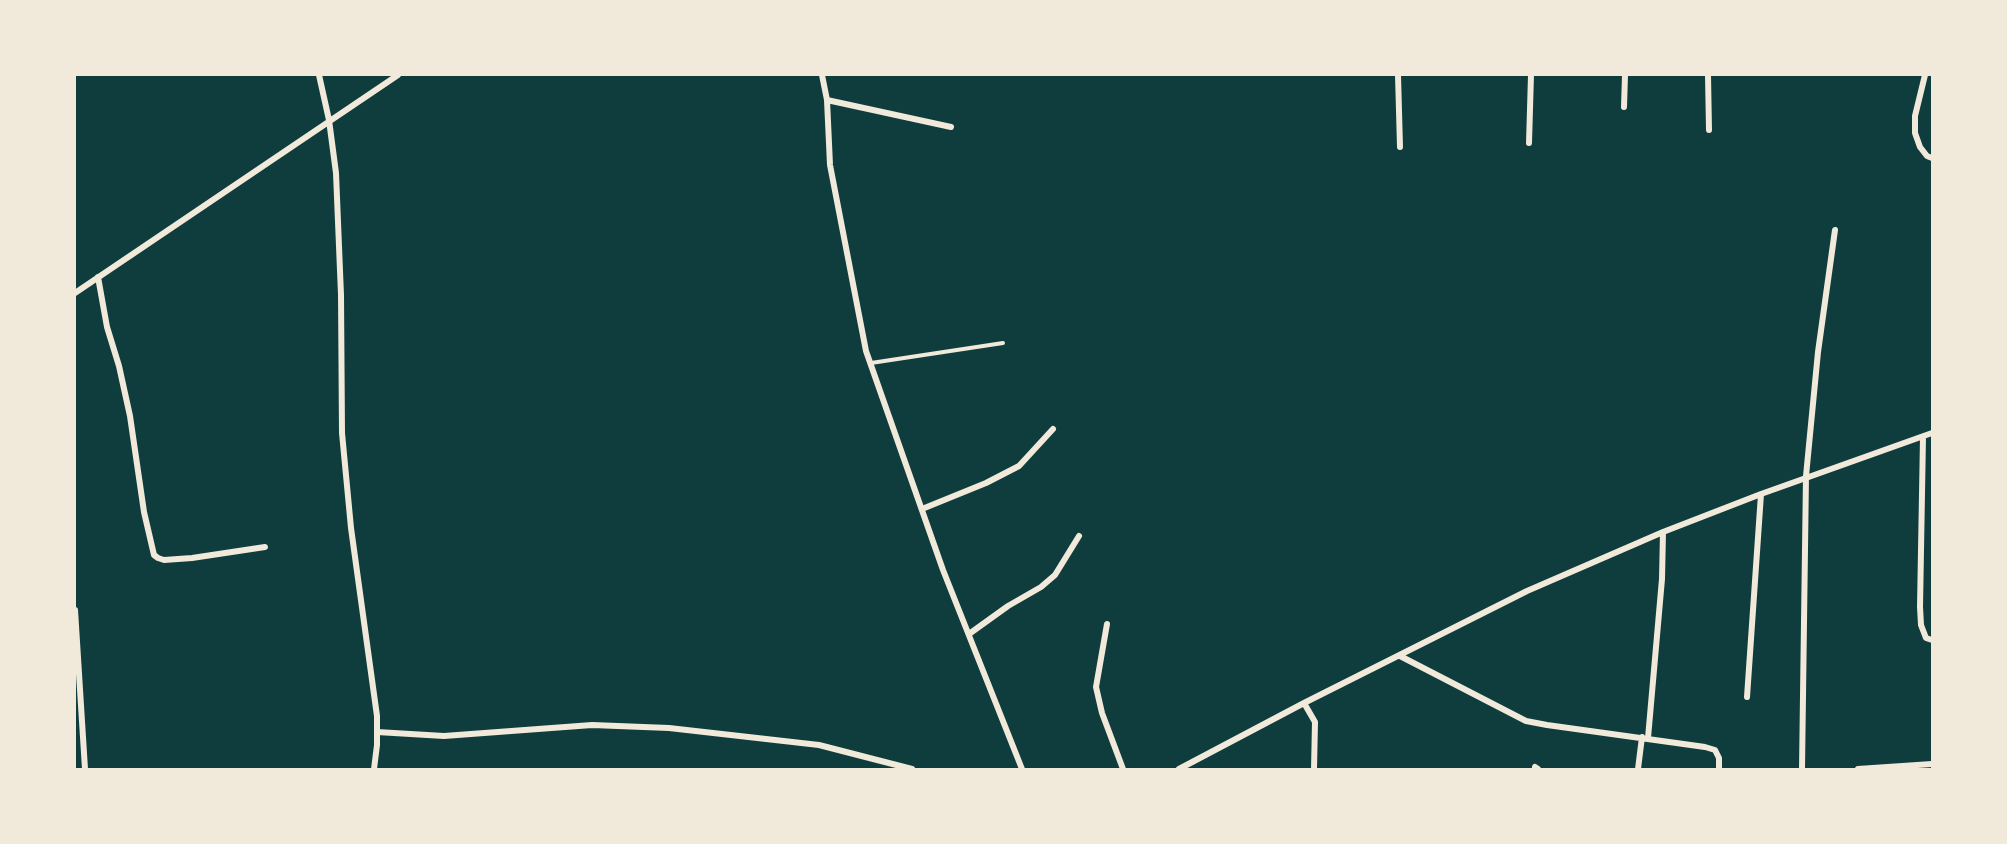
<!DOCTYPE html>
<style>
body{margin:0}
#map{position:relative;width:2007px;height:844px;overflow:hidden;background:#0f3d3e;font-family:Karla,sans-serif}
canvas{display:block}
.frame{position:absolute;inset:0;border:76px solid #f1e9da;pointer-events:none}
</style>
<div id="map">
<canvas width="2007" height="844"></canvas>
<div class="frame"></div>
</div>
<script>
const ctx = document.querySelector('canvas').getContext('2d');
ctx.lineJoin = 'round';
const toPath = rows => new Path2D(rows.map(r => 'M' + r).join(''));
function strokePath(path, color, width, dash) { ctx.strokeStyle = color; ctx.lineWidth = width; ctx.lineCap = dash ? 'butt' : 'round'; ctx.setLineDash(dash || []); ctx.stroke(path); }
strokePath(toPath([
 [871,363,1003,343]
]), '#f1e9da', 4);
strokePath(toPath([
 [319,75,329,120,336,173,341,295,342,433,351,528,377,716,377,745,374,769],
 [822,75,827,100,830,165,866,351,943,570,1022,769],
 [1398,75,1400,147],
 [1708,75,1709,130],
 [1925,75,1915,116,1915,133,1920,147,1927,156,1932,158],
 [827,100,951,127],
 [1624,107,1625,75],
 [1529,143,1531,75],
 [98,277,107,327,119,366,130,416,144,512,154,555,158,558,164,560,192,558,265,547],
 [75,293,398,75],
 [1923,437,1920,607,1921,625,1926,638,1932,640],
 [922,509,986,483,1019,466,1053,429],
 [75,610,85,769],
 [1107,624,1096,687,1102,713,1123,769],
 [969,634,1008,606,1041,587,1055,575,1079,536],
 [1400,656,1526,721,1547,725,1705,747,1715,750,1719,758,1719,769],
 [1747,697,1761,494],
 [1304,703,1315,722,1314,769],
 [377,732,444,736,592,725,669,728,819,745,912,769],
 [1648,738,1662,579,1663,532],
 [1535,767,1538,769],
 [1179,769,1304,703,1527,591,1663,532,1761,494,1932,433],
 [1638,769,1642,737],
 [1802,769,1806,476,1818,352,1835,230],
 [1858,769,1932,764]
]), '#f1e9da', 6);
</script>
